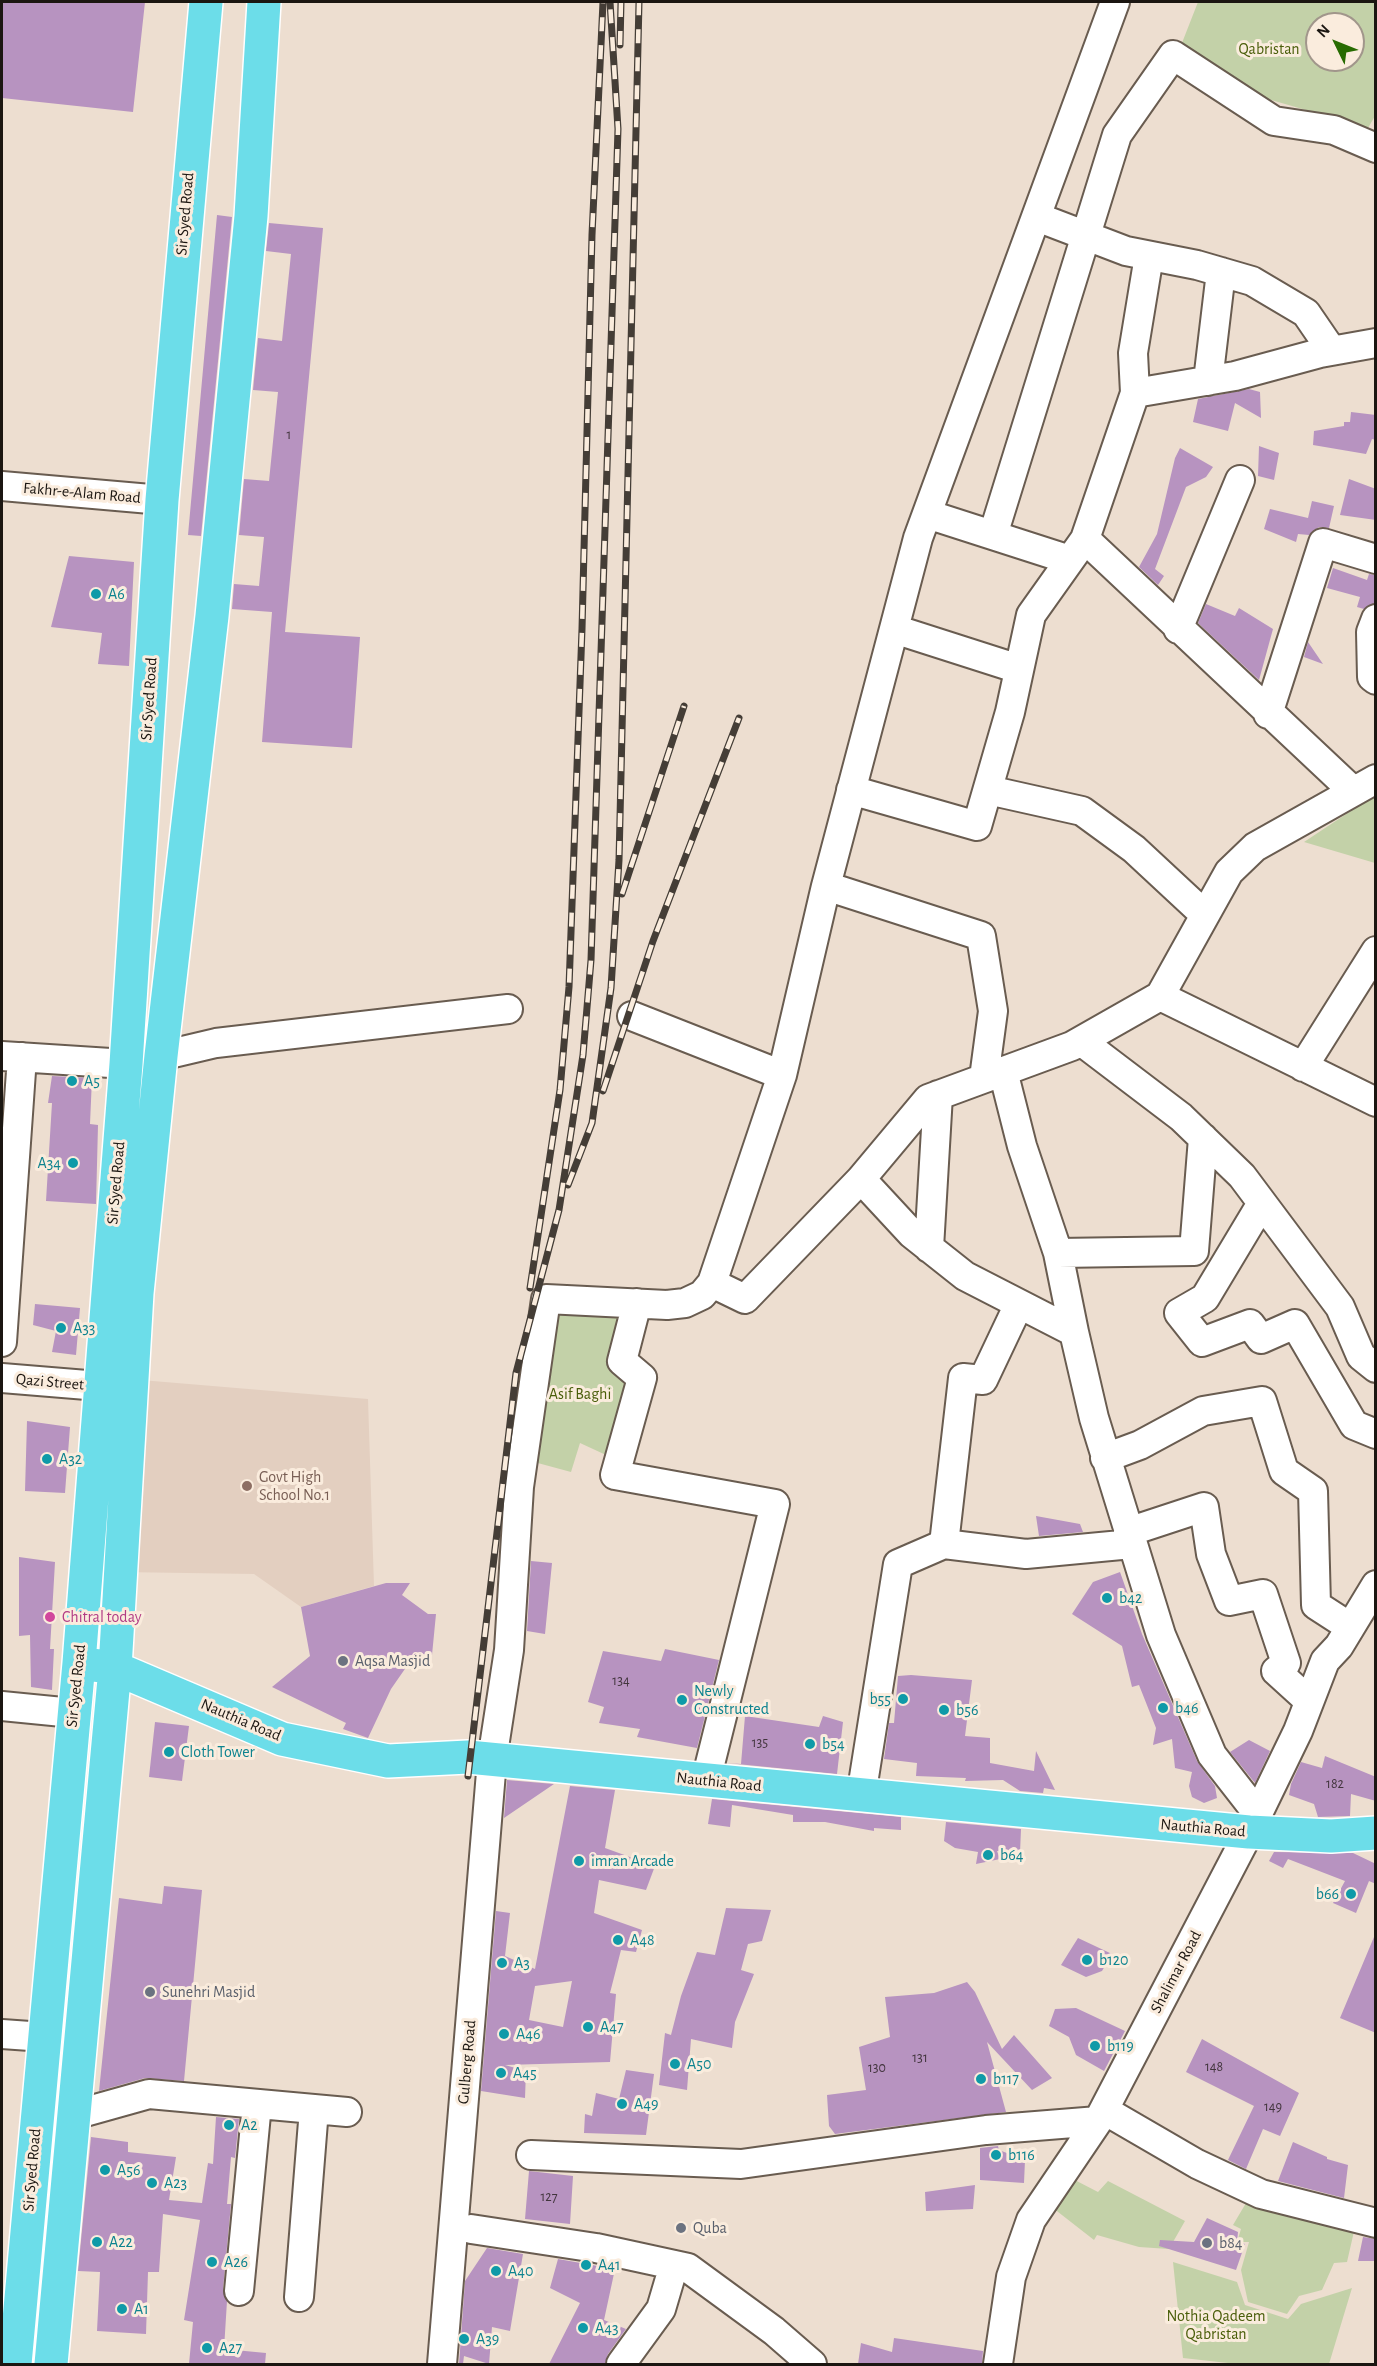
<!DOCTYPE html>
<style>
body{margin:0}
#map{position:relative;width:1377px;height:2366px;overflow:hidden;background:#edded0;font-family:"Alegreya Sans",sans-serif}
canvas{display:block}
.frame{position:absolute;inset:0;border:3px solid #1b1611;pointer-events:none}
.north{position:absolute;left:1305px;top:12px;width:60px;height:60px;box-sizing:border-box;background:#faecdd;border:2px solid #a1968b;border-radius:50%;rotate:313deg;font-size:16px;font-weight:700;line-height:24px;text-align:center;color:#1b1611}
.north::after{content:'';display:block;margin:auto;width:21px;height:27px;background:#276b01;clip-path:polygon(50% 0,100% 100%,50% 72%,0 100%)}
</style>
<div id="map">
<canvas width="1377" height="2366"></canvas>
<div class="frame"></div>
<div class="north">N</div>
</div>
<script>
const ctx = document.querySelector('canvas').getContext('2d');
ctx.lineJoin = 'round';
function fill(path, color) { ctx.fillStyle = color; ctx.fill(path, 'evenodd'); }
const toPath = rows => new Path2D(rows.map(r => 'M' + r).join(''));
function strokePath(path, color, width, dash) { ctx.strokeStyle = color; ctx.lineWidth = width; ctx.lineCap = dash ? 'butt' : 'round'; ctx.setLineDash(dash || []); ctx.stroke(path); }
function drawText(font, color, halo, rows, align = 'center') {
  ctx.font = font + ' "Alegreya Sans",sans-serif'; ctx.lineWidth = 6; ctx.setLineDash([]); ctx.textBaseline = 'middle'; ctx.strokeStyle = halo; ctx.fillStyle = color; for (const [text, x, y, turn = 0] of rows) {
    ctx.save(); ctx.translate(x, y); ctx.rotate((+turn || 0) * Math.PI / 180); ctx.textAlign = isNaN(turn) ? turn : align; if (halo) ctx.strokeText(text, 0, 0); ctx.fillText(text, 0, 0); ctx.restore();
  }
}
fill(toPath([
 [129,1379,368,1399,374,1586,301,1607,254,1574,120,1572]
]), '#e3cfc0');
fill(toPath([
 [1198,2,1375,2,1375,116,1368,128,1171,71],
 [1317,24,1353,24,1353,60,1317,60],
 [1375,795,1375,863,1304,842],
 [637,1303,616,1362,640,1385,619,1461,580,1443,571,1472,523,1459,545,1305],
 [1067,2176,1098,2192,1108,2181,1185,2221,1169,2249,1139,2247,1097,2235,1094,2240,1053,2208],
 [1249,2198,1355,2227,1347,2262,1334,2263,1322,2290,1299,2296,1287,2314,1248,2302,1241,2270,1249,2242,1237,2242,1241,2229,1233,2225],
 [1173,2262,1237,2282,1245,2305,1288,2319,1301,2304,1352,2288,1329,2364,1237,2364,1183,2358]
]), '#c3d1a8');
fill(toPath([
 [2,2,145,2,133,112,2,98],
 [217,215,232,217,201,536,188,535],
 [269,223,323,228,285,632,360,637,352,748,262,742,272,612,232,609,234,584,259,586,264,537,239,535,244,479,269,481,278,392,253,390,258,338,282,341,291,254,266,251],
 [1249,389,1260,392,1261,418,1235,403,1228,431,1193,422,1198,399],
 [1351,412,1376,415,1376,440,1372,439,1366,454,1313,445,1314,431,1344,426,1344,422,1350,422],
 [1259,446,1279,453,1274,480,1258,476],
 [1180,448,1213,467,1206,477,1186,487,1155,569,1164,576,1158,585,1139,567,1157,534,1175,458],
 [1349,479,1376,489,1376,520,1340,515],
 [1312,501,1334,506,1329,528,1319,527,1309,535,1298,534,1296,542,1264,529,1270,509,1308,518],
 [69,556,134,562,129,666,98,664,102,633,51,627],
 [1333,568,1367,580,1369,574,1376,575,1376,603,1364,609,1357,607,1360,597,1327,588],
 [1206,604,1235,616,1239,608,1273,629,1259,680,1198,623],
 [1308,642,1323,664,1304,657],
 [52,1076,92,1078,90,1124,98,1125,96,1204,46,1201,52,1103,48,1103],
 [35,1304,80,1308,76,1355,52,1352,56,1331,33,1325],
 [27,1421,70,1427,65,1493,25,1491],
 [1036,1516,1080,1524,1083,1532,1039,1536],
 [19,1557,55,1562,50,1649,54,1649,52,1690,31,1687,30,1635,19,1636],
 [531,1561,552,1563,545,1634,527,1631],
 [1120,1572,1142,1634,1197,1761,1215,1786,1217,1798,1204,1803,1192,1797,1189,1786,1192,1772,1175,1768,1172,1739,1153,1745,1156,1728,1139,1685,1132,1687,1122,1646,1072,1614,1093,1582],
 [386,1583,410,1583,402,1595,428,1614,436,1614,432,1655,416,1653,391,1689,368,1738,343,1729,346,1723,272,1687,310,1656,301,1607],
 [665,1649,719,1660,697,1748,637,1737,640,1729,599,1723,604,1707,588,1702,603,1651,661,1661],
 [911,1675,972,1680,965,1736,990,1738,990,1763,1034,1771,1036,1751,1055,1790,1044,1788,1043,1793,1020,1791,1003,1780,965,1781,966,1778,916,1776,917,1763,884,1759,889,1723,894,1723,898,1676],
 [745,1716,819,1727,823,1716,843,1722,837,1774,727,1763,741,1764],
 [155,1722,189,1726,182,1781,149,1777],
 [1249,1740,1270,1751,1255,1783,1230,1752],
 [1325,1756,1376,1777,1376,1801,1351,1794,1350,1816,1318,1817,1314,1804,1289,1795,1291,1784,1301,1762,1322,1768],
 [507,1780,554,1784,504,1818],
 [570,1786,615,1790,605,1848,655,1866,646,1890,599,1880,594,1913,642,1930,636,1952,621,1950,610,1993,616,1994,610,2062,505,2065,526,2071,525,2098,481,2091,496,1911,510,1913,505,1956,535,1969],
 [572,1981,563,2027,529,2020,535,1986],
 [712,1799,901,1817,901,1830,874,1828,874,1831,825,1822,793,1822,793,1815,732,1805,730,1827,708,1824],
 [946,1822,1021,1829,1020,1853,997,1851,1000,1859,976,1864,978,1852,955,1848,944,1841],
 [1274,1852,1353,1853,1376,1864,1376,1884,1369,1881,1356,1913,1333,1903,1345,1881,1288,1859,1283,1868,1269,1861],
 [164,1886,202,1890,184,2081,145,2078,99,2091,119,1898,162,1904],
 [726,1908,771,1910,762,1941,748,1944,741,1970,754,1974,735,2022,732,2048,691,2039,687,2090,659,2085,665,2033,671,2035,681,1996,697,1952,715,1955],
 [1374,1937,1376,1937,1376,2033,1340,2018],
 [1078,1938,1112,1954,1102,1971,1086,1977,1061,1965],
 [967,1982,975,1992,1002,2049,1014,2035,1052,2078,1032,2090,987,2042,1006,2112,835,2134,829,2126,827,2095,866,2090,859,2047,890,2037,885,1997,934,1993],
 [1076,2008,1125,2031,1104,2071,1076,2055,1069,2037,1049,2026,1055,2009],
 [1202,2039,1299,2093,1280,2136,1263,2129,1246,2169,1228,2160,1254,2106,1186,2072],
 [626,2070,654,2074,646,2135,584,2133,585,2114,592,2116,596,2093,619,2099],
 [216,2117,239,2119,235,2158,231,2157,227,2204,231,2204,223,2289,227,2301,224,2349,266,2353,265,2364,189,2364,193,2322,184,2320,200,2220,163,2214,159,2272,148,2272,146,2334,97,2331,100,2272,78,2271,91,2137,128,2142,128,2152,176,2157,169,2200,202,2203,208,2163,213,2164],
 [1293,2142,1327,2157,1327,2159,1348,2165,1344,2198,1278,2181],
 [998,2146,999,2150,1025,2160,1024,2183,980,2180,980,2148],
 [529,2171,573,2176,570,2224,525,2219],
 [975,2185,973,2209,926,2211,925,2192],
 [1207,2218,1238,2232,1237,2242,1245,2244,1236,2270,1159,2246,1160,2240,1194,2242],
 [1363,2237,1376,2239,1376,2261,1358,2261],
 [487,2248,523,2254,510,2331,492,2327,489,2364,464,2356,463,2364,459,2364,465,2281],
 [558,2259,615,2269,604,2320,626,2329,608,2354,605,2364,549,2364,580,2303,550,2288],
 [894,2338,983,2351,982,2364,858,2364,861,2343,892,2352]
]), '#b793c0');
const minor = toPath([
 [1037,217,1126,251,1197,265,1252,281,1306,313,1332,351],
 [1208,381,1221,272],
 [1135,393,1133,353,1149,256],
 [2,486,162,500],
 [927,514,1070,560],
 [993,535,1117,135,1173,55,1274,121,1334,130,1376,148],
 [1376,619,1371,632,1372,677,1376,680],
 [894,629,1019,669],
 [1178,629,1240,480],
 [1268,714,1323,543,1376,559],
 [851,790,977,826,1010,712,1031,615,1085,539],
 [988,790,1082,811,1134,849,1205,915],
 [1353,791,1085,539,1135,393,1235,376,1320,353,1376,343],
 [826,886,981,936,993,1011,984,1078],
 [1160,996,1376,1102],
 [632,1016,782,1075],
 [1081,1041,1181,1117,1242,1176,1340,1307,1361,1356,1376,1368],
 [2,1056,126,1064],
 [161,1056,216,1043,508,1009],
 [1303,1067,1376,951],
 [1003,1071,1022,1146,1058,1253,1074,1332],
 [861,1179,928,1099,1072,1046,1160,996,1229,872,1255,847,1376,779],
 [1262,1203,1205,1298,1179,1313,1202,1342,1250,1324,1261,1339,1295,1324,1354,1425,1376,1434],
 [929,1248,938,1095],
 [1058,1253,1194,1251,1203,1138],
 [712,1283,782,1075,826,886,918,538,1115,2],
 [637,1303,622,1361,642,1378,615,1475,775,1504,706,1780],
 [2,1342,22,1057],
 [2,1378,99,1386],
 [1105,1458,1140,1445,1203,1411,1262,1401,1284,1471,1313,1491,1316,1605,1350,1627],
 [1128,1532,1204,1507,1211,1554,1229,1601,1263,1594,1286,1663,1276,1671,1309,1701],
 [944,1544,963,1378,983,1380,1019,1304],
 [2,1706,73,1713],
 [861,1796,898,1564,944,1544,1026,1554,1132,1544],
 [2,2034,44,2037],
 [1104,2110,1197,2164,1261,2194,1376,2223],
 [74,2115,149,2094,347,2112],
 [531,2155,741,2164,986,2130,1098,2121],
 [471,2229,596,2248,688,2268,774,2331,812,2364],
 [239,2291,257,2104],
 [299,2297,314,2109],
 [442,2364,492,1760,509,1650,519,1487,546,1299,667,1305,685,1303,702,1295,712,1283,745,1299,861,1179,912,1234,965,1276,1074,1332,1094,1418,1161,1635,1212,1755,1258,1814],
 [621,2364,661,2309,674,2265],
 [998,2364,1011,2277,1031,2220,1098,2121,1249,1832,1298,1731,1325,1661,1339,1646,1376,1585]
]);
const major = toPath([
 [93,1665,115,1668,282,1739,388,1761,468,1757,1249,1832,1331,1836,1376,1833],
 [15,2364,79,1663,126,1064,162,500,206,2],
 [51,2364,115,1668,137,1293,161,1056,212,616,251,216,264,2]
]);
strokePath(minor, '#695c50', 32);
strokePath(major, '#fff', 36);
strokePath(minor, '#fff', 28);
strokePath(major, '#6cdde9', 33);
const rail = toPath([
 [620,45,621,2],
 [622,894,684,706],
 [603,1091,653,941,739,718],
 [568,1185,592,1123,611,988,619,860,639,2],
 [530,1288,560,1090,569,987,582,629,592,235,603,2],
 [468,1776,516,1373,559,1210,583,1055,591,960,618,129,610,2]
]);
strokePath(rail, '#443d36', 7);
strokePath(rail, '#faecdd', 4.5, [14]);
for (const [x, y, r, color] of [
 [96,594,6,"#0f9aa8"],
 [72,1081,6,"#0f9aa8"],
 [73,1163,6,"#0f9aa8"],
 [61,1328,6,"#0f9aa8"],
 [47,1459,6,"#0f9aa8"],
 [247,1486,6,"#8d6e63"],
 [1107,1598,6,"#0f9aa8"],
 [50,1617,6,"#d1479c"],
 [343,1661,6,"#6b7280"],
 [903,1699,6,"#0f9aa8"],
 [682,1700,6,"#0f9aa8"],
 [1163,1708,6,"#0f9aa8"],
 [944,1710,6,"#0f9aa8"],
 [810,1744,6,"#0f9aa8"],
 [169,1752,6,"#0f9aa8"],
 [988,1855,6,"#0f9aa8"],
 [579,1861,6,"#0f9aa8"],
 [1351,1894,6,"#0f9aa8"],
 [618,1940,6,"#0f9aa8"],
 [1087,1960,6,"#0f9aa8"],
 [502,1963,6,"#0f9aa8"],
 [150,1992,6,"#6b7280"],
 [588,2027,6,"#0f9aa8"],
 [504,2034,6,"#0f9aa8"],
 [1095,2046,6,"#0f9aa8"],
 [675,2064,6,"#0f9aa8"],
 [501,2073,6,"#0f9aa8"],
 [981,2079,6,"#0f9aa8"],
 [622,2104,6,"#0f9aa8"],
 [229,2125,6,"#0f9aa8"],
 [996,2155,6,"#0f9aa8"],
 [105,2170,6,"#0f9aa8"],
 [152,2183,6,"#0f9aa8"],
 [681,2228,6,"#6b7280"],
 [97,2242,6,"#0f9aa8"],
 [1207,2243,6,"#6b7280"],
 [212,2262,6,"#0f9aa8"],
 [586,2265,6,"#0f9aa8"],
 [496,2271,6,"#0f9aa8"],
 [122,2309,6,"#0f9aa8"],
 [583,2328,6,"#0f9aa8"],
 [464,2339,6,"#0f9aa8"],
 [207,2348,6,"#0f9aa8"]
]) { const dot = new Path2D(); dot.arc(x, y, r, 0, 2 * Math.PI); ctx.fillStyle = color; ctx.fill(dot); strokePath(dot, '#faecdd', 2); }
drawText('14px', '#42353d', null, [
 ["1",289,435],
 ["134",621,1681],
 ["135",760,1743],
 ["182",1335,1784],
 ["131",920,2058],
 ["148",1214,2067],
 ["130",877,2068],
 ["149",1273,2107],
 ["127",549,2197]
]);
drawText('16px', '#4a5e0a', '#faecdd', [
 ["Qabristan",1269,49],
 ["Asif Baghi",580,1394],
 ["Nothia Qadeem",1216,2316],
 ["Qabristan",1216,2334]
]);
drawText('16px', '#1b1611', '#faecdd', [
 ["Sir Syed Road",185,214,-85],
 ["Fakhr-e-Alam Road",82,493,5],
 ["Sir Syed Road",149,699,-86],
 ["Sir Syed Road",116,1183,-85],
 ["Qazi Street",50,1382,5],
 ["Sir Syed Road",76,1686,-84],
 ["Nauthia Road",241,1720,23],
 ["Nauthia Road",719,1782,6],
 ["Nauthia Road",1203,1828,5],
 ["Shalimar Road",1176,1972,-62],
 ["Gulberg Road",467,2062,-85],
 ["Sir Syed Road",32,2170,-85]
]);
drawText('16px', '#0d838f', '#faecdd', [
 ["A6",108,594],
 ["A5",84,1081],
 ["A34",61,1163,"right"],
 ["A33",73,1328],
 ["A32",59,1459],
 ["b42",1119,1598],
 ["Newly",694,1691],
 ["Constructed",694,1709],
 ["b55",891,1699,"right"],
 ["b46",1175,1708],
 ["b56",956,1710],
 ["b54",822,1744],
 ["Cloth Tower",181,1752],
 ["b64",1000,1855],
 ["imran Arcade",591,1861],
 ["b66",1339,1894,"right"],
 ["A48",630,1940],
 ["b120",1099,1960],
 ["A3",514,1963],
 ["A47",600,2027],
 ["A46",516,2034],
 ["b119",1107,2046],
 ["A50",687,2064],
 ["A45",513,2073],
 ["b117",993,2079],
 ["A49",634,2104],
 ["A2",241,2125],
 ["b116",1008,2155],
 ["A56",117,2170],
 ["A23",164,2183],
 ["A22",109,2242],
 ["A26",224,2262],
 ["A41",598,2265],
 ["A40",508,2271],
 ["A1",134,2309],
 ["A43",595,2328],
 ["A39",476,2339],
 ["A27",219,2348]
], 'left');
drawText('16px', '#785e54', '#faecdd', [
 ["Govt High",259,1477],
 ["School No.1",259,1495]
], 'left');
drawText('16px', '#b23c85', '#faecdd', [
 ["Chitral today",62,1617]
], 'left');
drawText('16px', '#5b616d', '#faecdd', [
 ["Aqsa Masjid",355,1661],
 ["Sunehri Masjid",162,1992],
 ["Quba",693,2228],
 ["b84",1219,2243]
], 'left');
</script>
